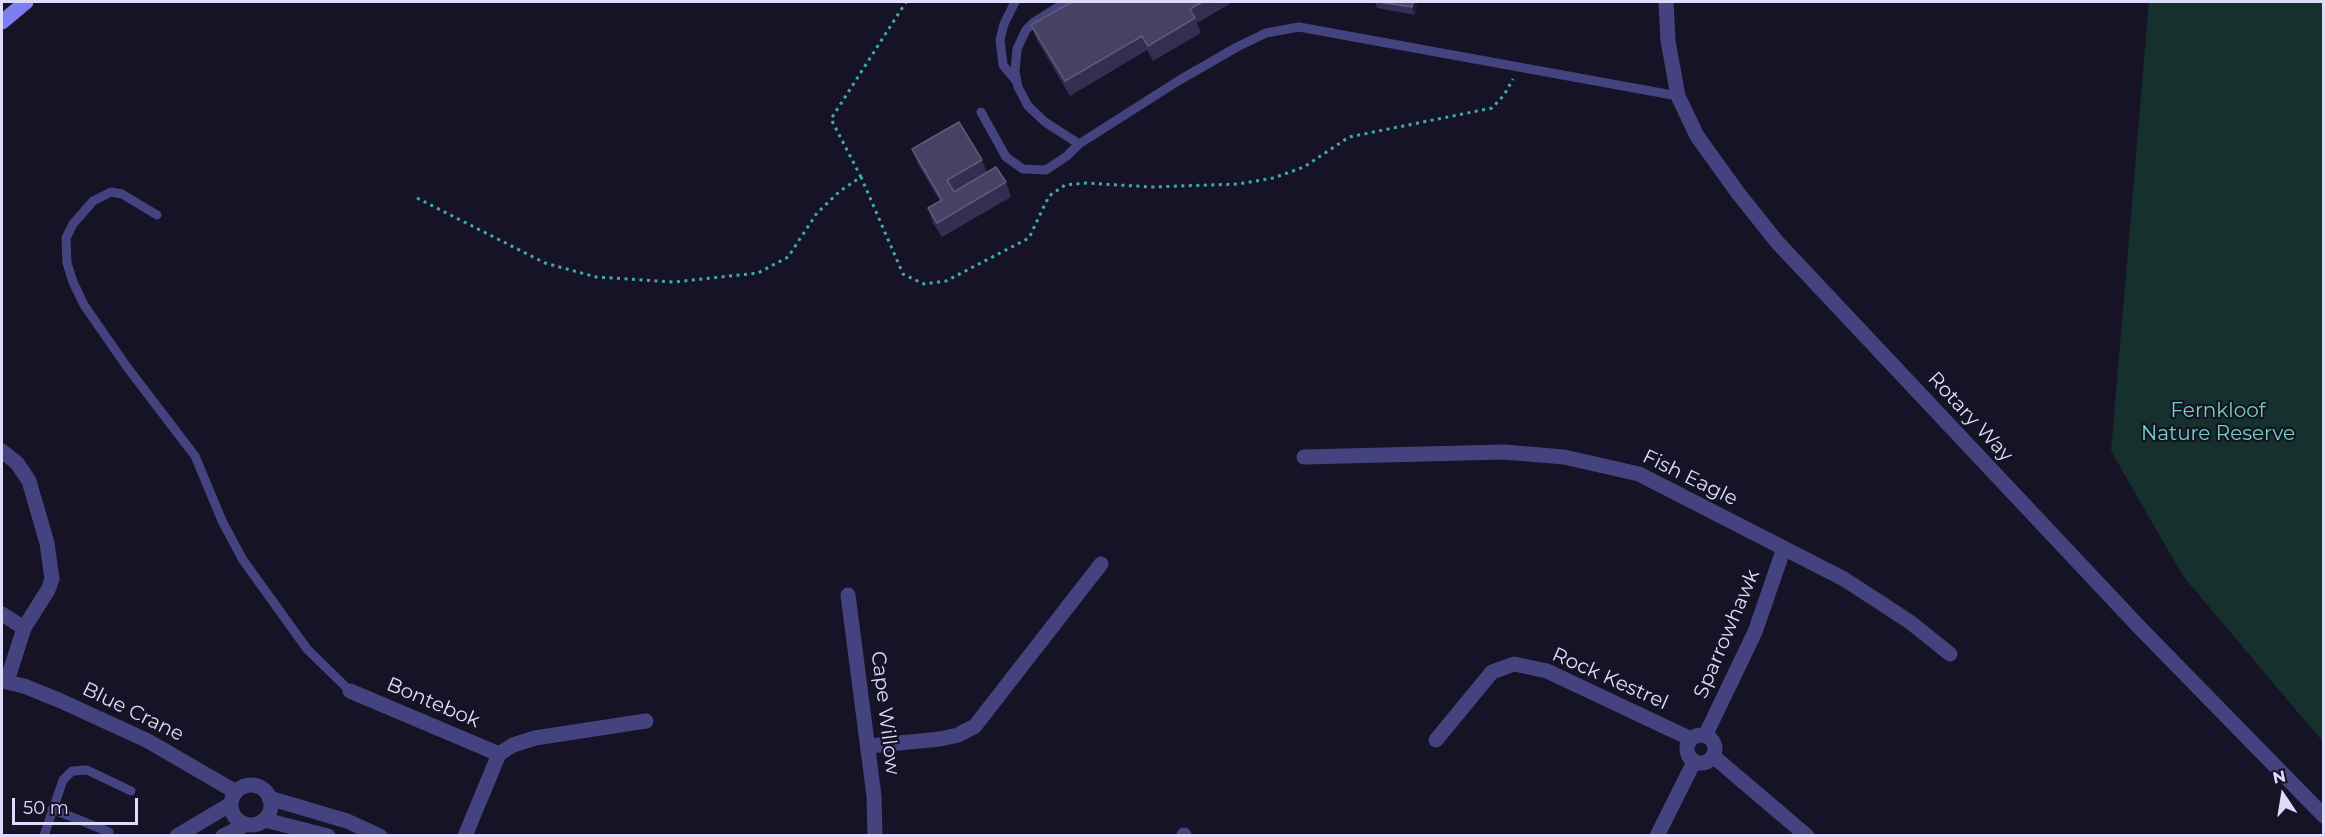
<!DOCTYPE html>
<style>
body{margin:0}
#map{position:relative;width:2325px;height:837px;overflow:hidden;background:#161326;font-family:Montserrat,sans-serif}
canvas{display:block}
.frame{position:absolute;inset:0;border:3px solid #dfdcfb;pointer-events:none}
.north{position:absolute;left:2253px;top:765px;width:60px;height:60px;-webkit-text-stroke:4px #161326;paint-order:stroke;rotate:348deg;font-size:16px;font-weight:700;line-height:24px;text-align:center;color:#dfdcfb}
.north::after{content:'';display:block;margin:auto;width:21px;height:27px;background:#dfdcfb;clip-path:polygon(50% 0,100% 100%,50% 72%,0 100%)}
.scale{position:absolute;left:12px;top:798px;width:126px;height:27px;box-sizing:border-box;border:3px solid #dfdcfb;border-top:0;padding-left:8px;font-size:18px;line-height:21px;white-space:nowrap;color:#dfdcfb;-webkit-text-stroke:4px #161326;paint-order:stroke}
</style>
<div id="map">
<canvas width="2325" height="837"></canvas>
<div class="frame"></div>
<div class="north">N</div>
<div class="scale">50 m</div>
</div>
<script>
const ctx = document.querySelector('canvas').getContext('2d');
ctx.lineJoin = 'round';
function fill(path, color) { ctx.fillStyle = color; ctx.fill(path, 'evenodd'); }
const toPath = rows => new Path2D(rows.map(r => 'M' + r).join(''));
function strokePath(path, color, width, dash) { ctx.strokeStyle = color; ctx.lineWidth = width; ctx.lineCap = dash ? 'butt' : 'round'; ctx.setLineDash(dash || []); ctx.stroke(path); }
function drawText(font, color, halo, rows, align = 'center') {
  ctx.font = font + ' Montserrat,sans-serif'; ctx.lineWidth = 4.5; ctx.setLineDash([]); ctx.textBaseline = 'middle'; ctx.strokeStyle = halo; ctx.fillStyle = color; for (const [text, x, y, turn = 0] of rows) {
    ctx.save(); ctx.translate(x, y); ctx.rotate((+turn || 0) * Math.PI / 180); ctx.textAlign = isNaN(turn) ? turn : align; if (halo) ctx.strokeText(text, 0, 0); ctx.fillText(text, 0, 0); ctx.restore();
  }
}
fill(toPath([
 [2149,2,2323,2,2323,742,2183,576,2111,451]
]), '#16302e');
strokePath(toPath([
 [861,177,831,119,906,2],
 [417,198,545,263,596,277,674,282,758,273,788,257,817,213,840,191,861,177,903,274,924,284,946,281,1029,238,1049,196,1065,185,1086,183,1151,187,1239,184,1273,178,1304,167,1349,137,1492,108,1504,95,1513,79]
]), '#3eada5', 3, [3, 4.5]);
strokePath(toPath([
 [1015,2,1004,24,1000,40,1003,65,1016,81],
 [1066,2,1034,22,1026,30,1017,49,1015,71,1018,87,1028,106,1045,122,1079,144,1178,81,1237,47,1266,33,1299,27,1678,96],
 [981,112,1006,157,1023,169,1046,170,1067,156,1079,144],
 [157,215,122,194,111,192,93,201,73,224,66,238,67,263,73,282,84,305,127,367,195,456,223,523,243,560,307,649,350,691],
 [52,809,109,832],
 [44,836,63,780,72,771,87,770,131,791]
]), '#444380', 9);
strokePath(toPath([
 [1666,2,1668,41,1678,96,1697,136,1738,193,1777,242,2142,630,2324,816],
 [2,451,17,463,29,481,47,543,52,579,48,590,24,628,7,681],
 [1304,457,1504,452,1564,457,1639,474,1844,579,1910,622,1950,654],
 [848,595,874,796,875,836],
 [2,614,24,628],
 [2,681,24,686,61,701,148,741,236,792],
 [350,691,499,754],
 '1687 749a14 14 0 1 1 28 0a14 14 0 1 1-28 0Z',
 [1705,736,1755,632,1784,548],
 [1436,740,1492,672,1514,664,1547,671,1691,739],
 [869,746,940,739,958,735,975,726,1101,564],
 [1713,756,1807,836],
 '231 805a20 20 0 1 1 40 0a20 20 0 1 1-40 0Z',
 [269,798,347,821,380,836],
 [265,820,328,836],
 [177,836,231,804],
 [223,836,245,825],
 [465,836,499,754,513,745,535,738,646,721],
 [1184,836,1184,835],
 [1657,836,1694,762]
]), '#444380', 15);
strokePath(toPath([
 [2,22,26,2]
]), '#7f7ef0', 15);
fill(toPath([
 [1072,2,1233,2,1197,23,1201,33,1153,61,1147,50,1070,96,1037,40,1031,25],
 [1375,2,1417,2,1415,15,1377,8],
 [912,149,982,160,987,173,1006,182,1011,197,942,237,933,223,928,208,940,201,918,164]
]), '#352e52');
fill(toPath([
 [1413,2,1417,2,1415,15,1412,7]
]), '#211b39');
const building = toPath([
 [1072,2,1202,2,1190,9,1195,18,1148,46,1142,36,1065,81,1031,25,1072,2],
 [1379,2,1413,2,1412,7,1379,2],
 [959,122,982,160,947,180,954,192,996,167,1006,182,937,223,928,208,942,200,912,149,959,122]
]);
fill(building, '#474164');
strokePath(building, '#5f597c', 1.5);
drawText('20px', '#6fd4b9', '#161326', [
 ["Fernkloof",2218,411],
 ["Nature Reserve",2218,434]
]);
drawText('20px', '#dfdcfb', '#161326', [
 ["Rotary Way",1970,417,47],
 ["Fish Eagle",1690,478,26],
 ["Sparrowhawk",1727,634,-67],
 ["Rock Kestrel",1610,679,24],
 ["Bontebok",433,703,23],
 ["Blue Crane",133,712,26],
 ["Cape Willow",885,713,83]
]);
</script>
